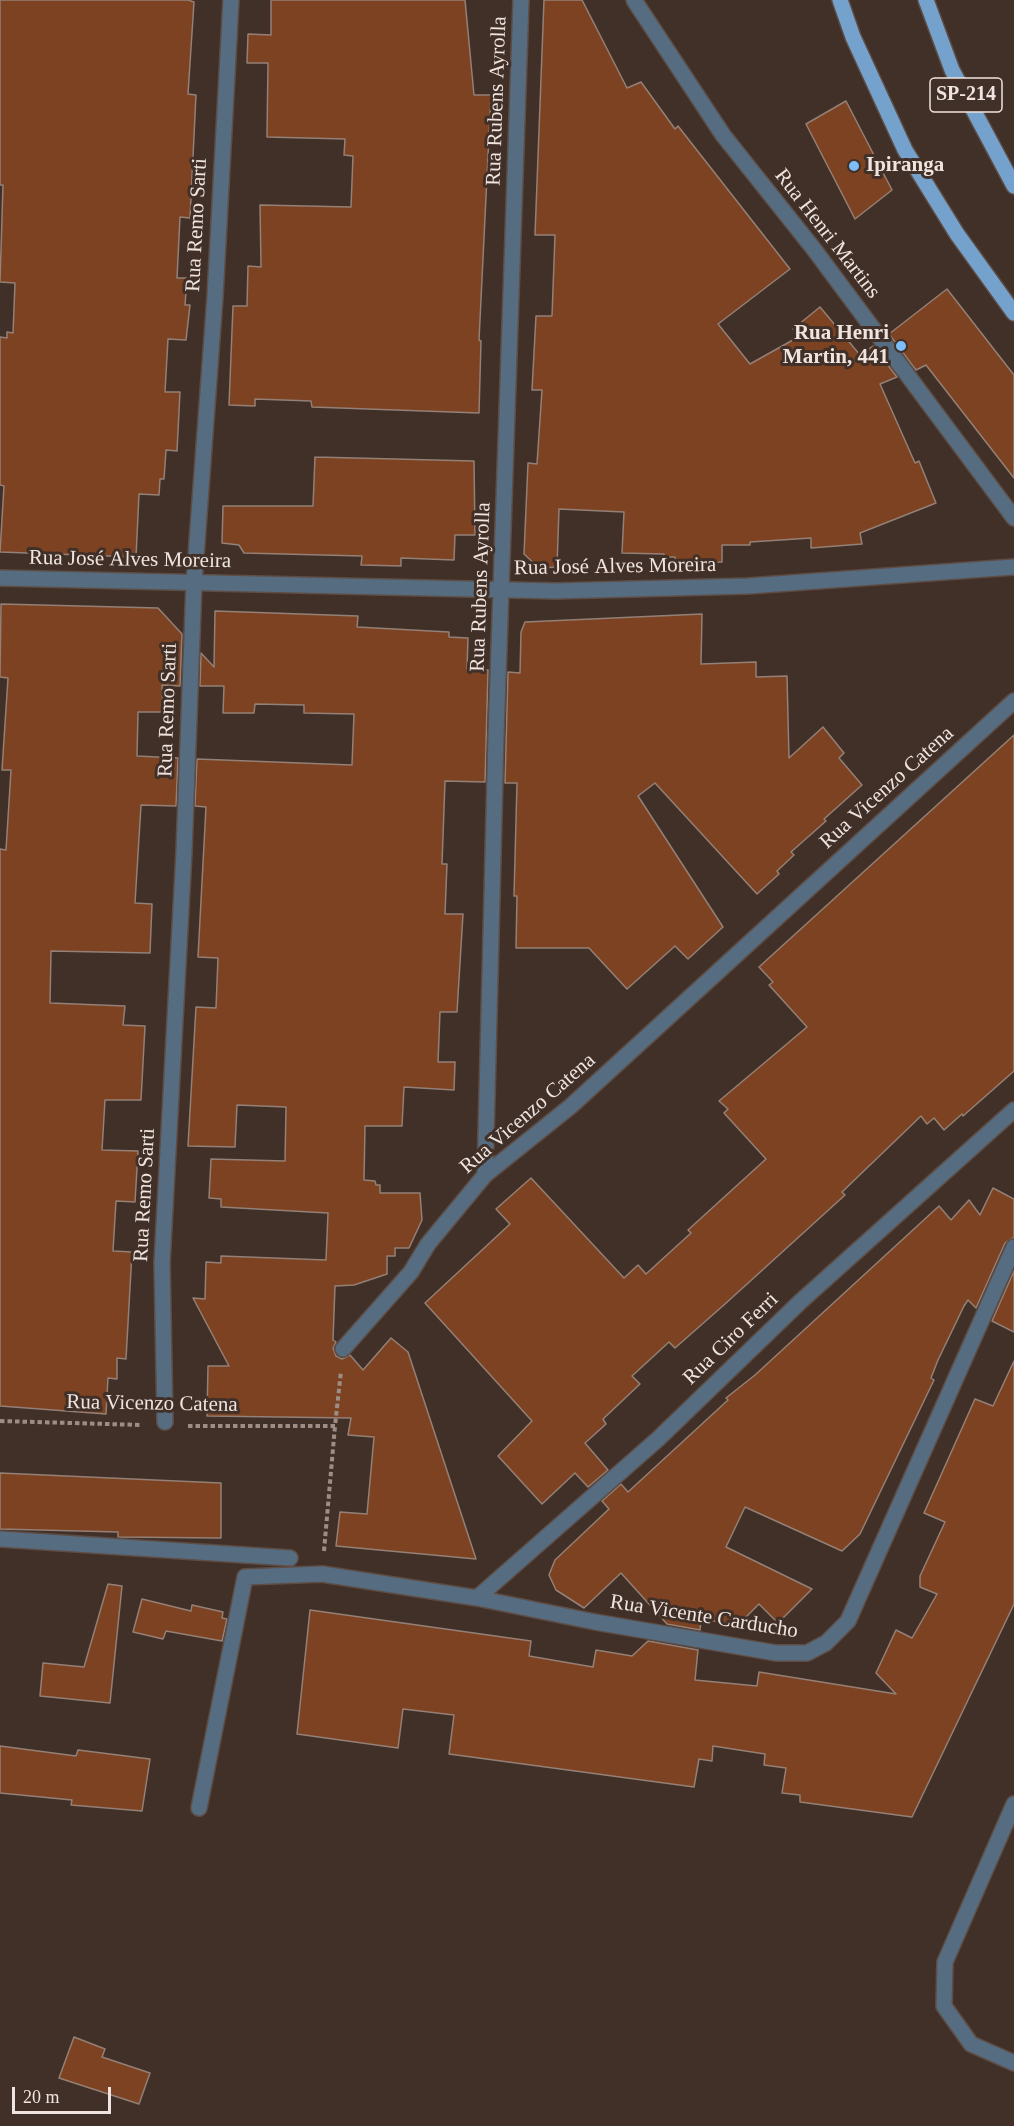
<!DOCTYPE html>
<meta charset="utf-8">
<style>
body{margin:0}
#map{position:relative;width:1014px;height:2126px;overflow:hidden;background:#413028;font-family:Georgia,serif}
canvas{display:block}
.scale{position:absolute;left:12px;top:2087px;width:99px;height:27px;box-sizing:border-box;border:3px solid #efe4df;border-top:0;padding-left:8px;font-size:18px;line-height:21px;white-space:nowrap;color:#efe4df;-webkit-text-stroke:4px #413028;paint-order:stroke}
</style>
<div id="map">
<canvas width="1014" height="2126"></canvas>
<div class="scale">20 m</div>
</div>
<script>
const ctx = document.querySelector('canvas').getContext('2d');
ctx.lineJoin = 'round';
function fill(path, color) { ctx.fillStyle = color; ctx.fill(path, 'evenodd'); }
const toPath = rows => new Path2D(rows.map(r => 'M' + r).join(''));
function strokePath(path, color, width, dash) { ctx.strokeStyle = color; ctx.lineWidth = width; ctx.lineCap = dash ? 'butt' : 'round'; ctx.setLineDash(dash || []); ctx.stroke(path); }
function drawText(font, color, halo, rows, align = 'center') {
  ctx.font = font + ' Georgia,serif'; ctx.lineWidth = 6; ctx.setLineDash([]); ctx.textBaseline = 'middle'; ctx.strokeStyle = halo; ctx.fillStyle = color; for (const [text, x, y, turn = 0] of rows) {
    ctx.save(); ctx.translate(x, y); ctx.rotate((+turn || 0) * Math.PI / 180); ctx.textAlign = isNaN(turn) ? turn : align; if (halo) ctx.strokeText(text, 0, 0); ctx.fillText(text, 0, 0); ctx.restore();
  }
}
const building = toPath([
 [0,0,188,0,194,2,188,94,196,95,190,218,180,217,177,278,187,278,185,305,190,305,186,340,168,339,165,392,180,392,177,451,166,450,164,479,160,479,159,495,139,494,136,557,0,552,4,486,0,485,0,337,7,338,7,332,13,333,15,283,0,282,3,185,0,185,0,0],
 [271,0,465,0,474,95,491,95,479,340,481,341,479,413,312,407,311,401,255,399,255,406,229,405,233,306,247,306,248,266,261,267,260,205,351,207,353,156,344,155,345,139,267,137,268,63,247,63,248,34,271,35,271,0],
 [544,0,582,0,627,88,641,82,675,129,678,126,790,269,718,324,750,364,800,336,793,329,820,307,860,355,873,346,897,377,880,384,915,463,919,461,936,503,860,533,862,544,811,548,811,538,750,542,750,545,722,545,722,562,675,564,675,557,664,557,664,554,622,553,624,512,559,509,557,567,539,568,524,554,528,463,537,464,542,390,532,390,536,316,552,316,555,235,535,235,544,0],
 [846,101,892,190,855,219,806,124,846,101],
 [947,289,1014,375,1014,478,926,365,916,370,889,334,947,289],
 [315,457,474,461,475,535,455,535,454,560,401,558,401,566,361,565,362,556,244,553,239,545,222,543,223,506,313,506,315,457],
 [1,604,158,608,182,634,180,686,162,685,163,712,138,712,137,756,178,758,176,806,141,805,135,903,152,904,150,953,51,951,50,1003,125,1006,123,1025,145,1026,141,1100,105,1100,102,1150,138,1151,135,1202,116,1201,113,1251,132,1252,126,1359,117,1358,117,1379,108,1378,106,1414,0,1406,0,849,6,850,11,770,2,770,8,678,0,677,1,604],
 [215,611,358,616,357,627,449,632,449,637,468,638,467,669,488,670,485,782,445,781,442,864,447,864,445,914,463,914,457,1012,440,1012,438,1062,455,1062,454,1090,404,1087,402,1126,365,1126,364,1180,375,1181,376,1185,380,1185,380,1193,420,1193,422,1220,409,1248,395,1248,395,1256,387,1256,387,1274,354,1285,335,1286,333,1340,336,1342,333,1348,336,1356,342,1359,350,1355,363,1370,391,1338,408,1352,476,1559,336,1546,340,1512,367,1514,374,1437,348,1435,351,1418,207,1416,208,1366,229,1366,193,1298,205,1299,206,1262,221,1263,221,1256,326,1260,328,1213,221,1207,221,1199,209,1198,211,1159,285,1161,286,1107,237,1105,235,1147,188,1146,196,1007,216,1008,218,958,198,957,206,807,195,806,197,759,352,765,354,714,304,713,304,705,255,704,254,713,223,713,224,686,200,686,201,653,214,667,215,611],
 [702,614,701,664,756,662,756,677,787,676,789,758,823,727,844,753,839,758,862,785,824,819,826,821,791,852,794,855,777,871,779,874,757,894,655,783,638,796,723,927,688,959,675,946,627,989,589,948,516,948,517,896,514,896,517,783,505,783,508,672,520,673,521,632,525,622,702,614],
 [1014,735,1014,1071,963,1116,962,1114,944,1130,934,1118,927,1124,921,1116,842,1192,845,1195,725,1304,675,1348,669,1342,632,1376,640,1384,603,1419,606,1424,585,1443,608,1470,588,1487,575,1473,542,1504,498,1456,532,1421,425,1303,510,1224,496,1209,531,1178,624,1278,638,1265,646,1274,691,1233,688,1230,766,1159,724,1113,728,1109,719,1101,807,1027,769,985,773,982,759,967,1014,735],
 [993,1188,1014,1199,1014,1237,1005,1243,976,1308,968,1300,964,1306,938,1360,931,1378,934,1380,860,1534,842,1551,745,1507,726,1547,812,1589,778,1623,759,1604,738,1625,701,1619,700,1630,667,1624,621,1573,584,1608,556,1590,549,1575,555,1560,609,1509,602,1501,621,1484,628,1492,728,1400,726,1398,755,1375,939,1206,951,1220,969,1200,980,1215,993,1188],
 [1014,1271,1014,1332,992,1321,1014,1271],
 [1014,1361,1014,1604,912,1817,800,1802,800,1795,782,1793,786,1768,764,1765,765,1754,713,1746,712,1761,699,1759,694,1787,449,1754,454,1715,403,1709,398,1748,297,1734,310,1610,531,1641,529,1656,593,1667,596,1650,632,1656,648,1641,698,1650,695,1680,757,1686,759,1672,896,1694,876,1673,896,1630,912,1638,937,1594,920,1587,920,1576,945,1522,924,1513,975,1399,993,1406,1014,1361],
 [0,1473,221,1483,221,1538,118,1537,118,1532,0,1529,0,1473],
 [108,1584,122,1586,110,1703,40,1696,43,1663,84,1667,108,1584],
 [142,1599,191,1611,192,1605,223,1612,222,1618,227,1619,222,1641,166,1631,163,1639,133,1632,142,1599],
 [0,1746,76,1756,78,1750,150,1759,142,1811,71,1805,72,1800,0,1793,0,1746],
 [74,2037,105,2049,102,2057,150,2073,139,2104,59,2078,74,2037]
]);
fill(building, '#7d4221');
strokePath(building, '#948076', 1.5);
const minor = toPath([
 [634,0,723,135,813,248,1014,518],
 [0,578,555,591,748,586,1014,567],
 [485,1175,496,736,521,0],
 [343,1349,411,1272,428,1244,485,1175,571,1106,1014,701],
 [165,1422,162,1263,184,852,194,583,215,297,231,0],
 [0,1539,290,1558],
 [477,1598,658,1439,800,1302,1014,1110],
 [1014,1804,945,1962,944,2006,971,2044,1014,2063],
 [199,1808,245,1577,322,1574,477,1598,595,1622,776,1653,807,1653,826,1643,848,1621,1014,1247]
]);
const major = toPath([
 [840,0,853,37,905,150,957,234,1014,313],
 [926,0,952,70,1014,186]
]);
strokePath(minor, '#5d4d45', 18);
strokePath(major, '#5d4d45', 18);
strokePath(toPath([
 [0,1421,142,1425],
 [188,1426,335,1426,341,1371],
 [324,1551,335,1426]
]), '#9c8e87', 4, [4.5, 3]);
strokePath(minor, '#566c81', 15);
strokePath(major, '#75a2cd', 15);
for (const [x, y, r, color] of [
 [854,166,6,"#7dbef9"],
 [901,346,6,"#7dbef9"]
]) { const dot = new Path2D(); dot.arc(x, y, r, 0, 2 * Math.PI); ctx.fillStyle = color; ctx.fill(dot); strokePath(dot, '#413028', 2); }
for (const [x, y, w] of [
 [966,95,72]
]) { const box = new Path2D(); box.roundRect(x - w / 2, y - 17, w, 34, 4.5); ctx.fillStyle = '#413028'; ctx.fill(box); strokePath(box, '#efe4df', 1.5); }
drawText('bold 20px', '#efe4df', null, [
 ["SP-214",966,95]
]);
drawText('21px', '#efe4df', '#413028', [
 ["Rua Rubens Ayrolla",497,101,-88],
 ["Rua Remo Sarti",197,225,-87],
 ["Rua Henri Martins",827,234,52],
 ["Rua José Alves Moreira",130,560,1],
 ["Rua José Alves Moreira",615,567,-1],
 ["Rua Rubens Ayrolla",481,587,-88],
 ["Rua Remo Sarti",168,710,-88],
 ["Rua Vicenzo Catena",887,788,-42],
 ["Rua Vicenzo Catena",528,1114,-41],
 ["Rua Remo Sarti",145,1195,-87],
 ["Rua Ciro Ferri",731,1339,-44],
 ["Rua Vicenzo Catena",152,1404,1],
 ["Rua Vicente Carducho",704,1617,9]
]);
drawText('bold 21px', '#efe4df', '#413028', [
 ["Ipiranga",866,166],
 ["Rua Henri",889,334,"right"],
 ["Martin, 441",889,358,"right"]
], 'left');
</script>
